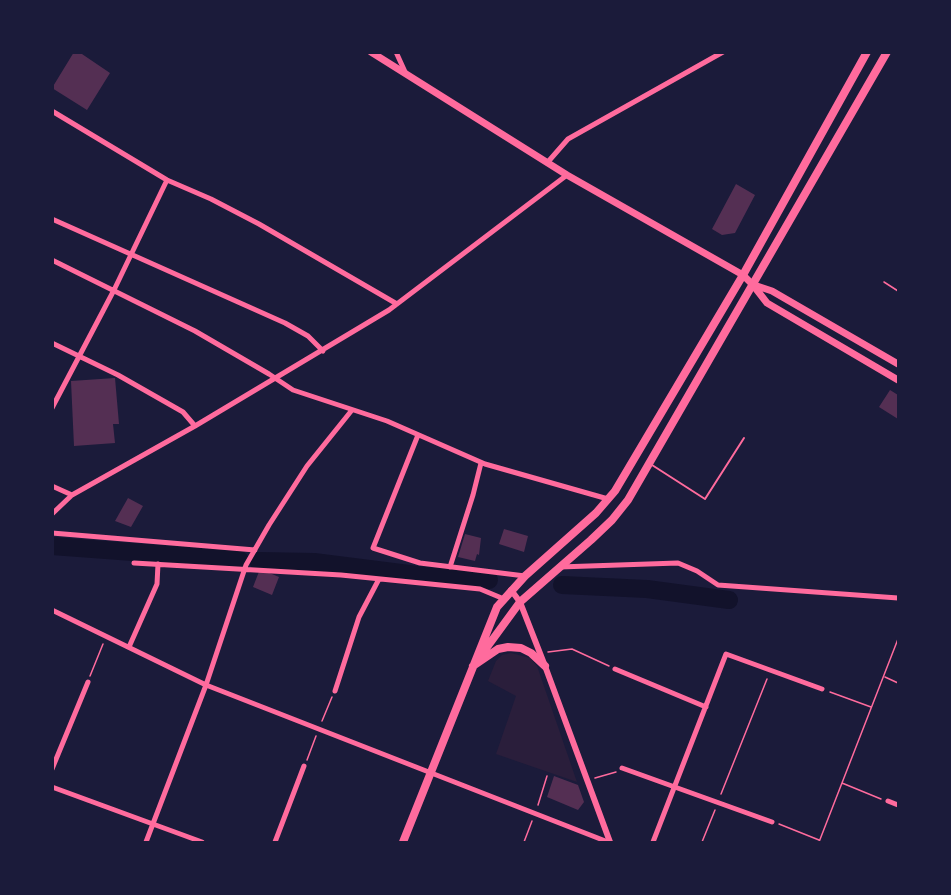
<!DOCTYPE html>
<style>
body{margin:0}
#map{position:relative;width:951px;height:895px;overflow:hidden;background:#1b1b3a;font-family:"PT Sans Narrow",sans-serif}
canvas{display:block}
.frame{position:absolute;inset:0;border:54px solid #1b1b3a;pointer-events:none}
</style>
<div id="map">
<canvas width="951" height="895"></canvas>
<div class="frame"></div>
</div>
<script>
const ctx = document.querySelector('canvas').getContext('2d');
ctx.lineJoin = 'round';
function fill(path, color) { ctx.fillStyle = color; ctx.fill(path, 'evenodd'); }
const toPath = rows => new Path2D(rows.map(r => 'M' + r).join(''));
function strokePath(path, color, width, dash) { ctx.strokeStyle = color; ctx.lineWidth = width; ctx.lineCap = dash ? 'butt' : 'round'; ctx.setLineDash(dash || []); ctx.stroke(path); }
fill(toPath([
 [511,653,530,658,537,666,577,782,496,754,516,696,488,681,496,661,502,655]
]), '#2a1e3b');
strokePath(toPath([
 [52,546,240,560],
 [258,561,314,562,425,576,489,580],
 [562,585,647,589,729,600]
]), '#12122b', 18);
fill(toPath([
 [74,52,79,52,110,73,87,110,52,88],
 [736,184,755,195,735,233,722,235,712,229],
 [115,378,119,424,113,424,115,443,74,446,71,381],
 [890,390,898,395,898,419,879,407],
 [128,498,143,506,131,527,115,521],
 [504,529,528,536,524,552,499,544],
 [465,534,481,538,479,555,477,554,475,561,458,557],
 [260,569,279,577,272,595,253,587],
 [554,776,578,785,584,802,578,810,547,797]
]), '#542f53');
strokePath(toPath([
 [884,282,898,291],
 [548,652,572,649,609,666],
 [90,676,103,644],
 [885,677,898,683],
 [830,692,871,707],
 [322,721,332,697],
 [307,760,316,736],
 [595,778,616,772],
 [842,783,881,799],
 [721,794,767,679],
 [538,805,547,776],
 [779,824,819,840],
 [524,842,532,821],
 [702,842,715,810],
 [819,842,898,639]
]), '#ff6b9d', 1.5);
strokePath(toPath([
 [652,465,705,499,744,438]
]), '#ff6b9d', 2);
strokePath(toPath([
 [396,52,406,74],
 [52,111,167,180,211,199,259,224,397,304],
 [547,163,568,139,723,52],
 [52,219,285,323,308,336,323,351],
 [52,260,195,331,269,374,293,390,387,421,485,464,608,499],
 [52,343,118,375,183,412,195,426],
 [52,408,114,290,167,180],
 [418,435,373,548,420,563,525,576],
 [52,486,72,495],
 [52,514,72,495,195,426,389,310,567,175],
 [52,533,255,550],
 [134,563,341,575,480,589,504,599],
 [450,567,473,495,481,463],
 [559,567,678,563,697,571,718,585,898,598],
 [52,610,206,685,608,842],
 [129,647,157,584,158,564],
 [615,669,706,707],
 [335,691,359,617,379,579],
 [622,768,772,822],
 [52,769,88,682],
 [52,787,202,842],
 [888,801,898,805],
 [146,842,206,685,246,565,269,525,307,466,352,410],
 [275,842,304,766],
 [653,842,726,654,822,689]
]), '#ff6b9d', 5);
strokePath(toPath([
 [511,590,520,602,545,666,610,842]
]), '#ff6b9d', 6);
strokePath(toPath([
 [371,52,567,175,743,275,753,285,767,303,898,380],
 [754,285,772,291,898,364]
]), '#ff6b9d', 7);
strokePath(toPath([
 [482,654,520,602,591,540,612,520,628,500,887,52],
 [473,666,498,649,508,647,521,648,531,653,545,666],
 [403,842,497,607,525,576,596,513,615,491,743,275,867,52]
]), '#ff6b9d', 8);
</script>
